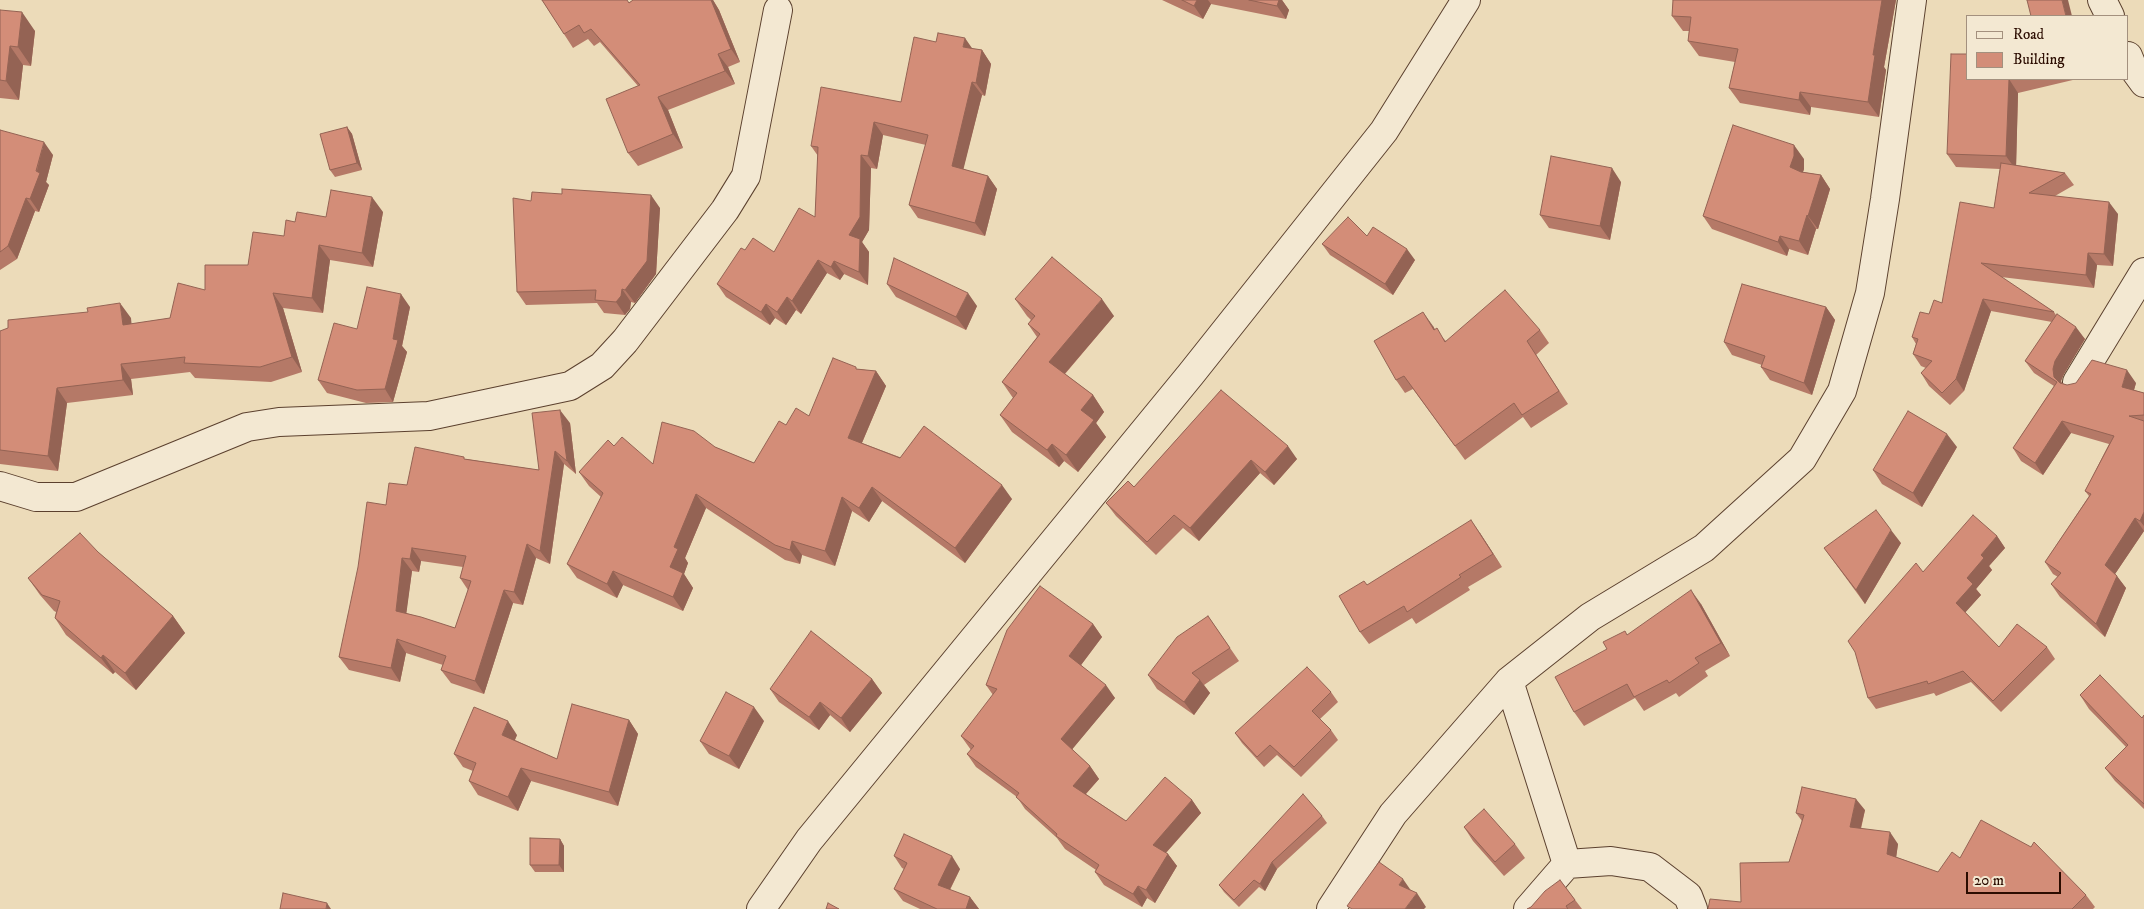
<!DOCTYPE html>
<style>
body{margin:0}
#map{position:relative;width:2144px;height:909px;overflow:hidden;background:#ecdbb9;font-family:"IM FELL DW Pica",serif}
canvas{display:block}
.legend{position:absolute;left:1966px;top:15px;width:162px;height:65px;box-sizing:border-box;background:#f3e8d2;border:1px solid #a3907e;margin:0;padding:6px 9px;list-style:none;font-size:15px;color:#2b0c00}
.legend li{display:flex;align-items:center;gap:10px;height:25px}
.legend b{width:25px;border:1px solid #a3907e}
.scale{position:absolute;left:1966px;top:872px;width:95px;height:22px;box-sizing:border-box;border:2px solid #2b0c00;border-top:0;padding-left:6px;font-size:15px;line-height:18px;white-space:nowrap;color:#2b0c00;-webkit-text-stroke:4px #f3e8d2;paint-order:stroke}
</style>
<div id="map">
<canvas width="2144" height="909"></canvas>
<ul class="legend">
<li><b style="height:6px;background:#f3e8d2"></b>Road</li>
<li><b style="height:14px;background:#d38d78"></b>Building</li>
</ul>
<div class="scale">20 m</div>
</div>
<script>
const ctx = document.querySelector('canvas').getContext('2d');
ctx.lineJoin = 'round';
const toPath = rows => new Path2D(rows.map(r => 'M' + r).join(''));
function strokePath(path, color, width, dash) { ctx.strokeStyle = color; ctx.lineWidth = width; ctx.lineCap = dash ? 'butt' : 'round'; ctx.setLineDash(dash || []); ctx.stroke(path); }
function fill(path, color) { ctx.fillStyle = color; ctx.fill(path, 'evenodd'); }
const street = toPath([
 [2102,0,2110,16],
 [2128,56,2133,68,2144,83],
 [2077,382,2144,272],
 [0,486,36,497,76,497,247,427,279,422,429,416,570,386,602,366,625,341,725,210,746,176,778,10],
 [1509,681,1567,864],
 [761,909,809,840,1191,374,1384,131,1466,0],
 [1331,909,1393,814,1509,681,1590,617,1704,548,1802,459,1842,391,1870,293,1885,199,1912,0],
 [1528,909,1567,864,1611,861,1650,867,1688,896,1693,909]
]);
strokePath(street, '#5b402e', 30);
strokePath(street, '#f3e8d2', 28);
fill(toPath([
 [542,0,630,2,633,0,713,0,719,10,740,62,728,67,735,84,668,110,683,148,638,166,628,153,638,86,600,42,594,46,588,39,573,48],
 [1162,0,1282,0,1289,10,1286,19,1211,4,1203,19],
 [1673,0,1896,0,1884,67,1886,70,1879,117,1811,107,1810,115,1740,103,1729,88,1735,62,1699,56,1688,41,1689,31,1683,31,1672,16],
 [0,10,35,31,31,66,23,65,19,100,0,98],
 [973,49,982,50,991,64,985,96,982,95,963,169,988,176,997,189,985,236,918,218,909,205,926,145,883,135,877,169,871,168,869,230,862,242,869,252,868,285,844,274,840,280,827,273,801,314,796,310,786,325,775,318,770,325,726,297,717,284,745,250,774,252,815,217,818,156,811,146,901,102],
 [1968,79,2077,79,2018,93,2016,165,2065,173,2074,185,2055,196,2118,214,2113,266,2097,265,2094,288,2001,277,2054,312,2056,315,2085,339,2064,374,2061,381,2062,383,2067,385,2136,383,2134,390,2144,393,2144,531,2115,574,2126,588,2105,637,2060,597,2051,584,2058,577,2053,574,2045,562,2089,496,2085,491,2109,444,2071,433,2043,475,2021,461,2013,448,2054,386,2034,373,2025,361,2052,322,1991,311,1964,391,1950,405,1929,386,1921,373,1926,368,1921,366,1913,354,1916,344,1912,337,1929,314,1942,303,1994,208,2000,169,1956,167,1947,154],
 [347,127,352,134,362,170,335,177,330,170],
 [0,130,53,155,46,182,49,185,39,212,35,211,17,259,0,270],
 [1804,159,1804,169,1803,172,1821,175,1830,189,1818,229,1816,229,1808,255,1789,249,1787,256,1712,229,1703,216],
 [1621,182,1610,240,1549,228,1540,215],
 [531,201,660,208,656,274,635,303,631,302,630,309,625,315,604,313,597,303,526,305,517,292],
 [383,212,373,267,330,260,323,313,283,308,302,372,271,382,195,378,190,372,131,379,133,395,67,403,58,471,0,464,0,331,131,318,131,324,170,318,205,290,248,265,284,236,295,222],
 [1367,236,1415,260,1393,295,1330,255,1322,244],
 [887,284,977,306,966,330,896,297],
 [1015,299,1114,316,1065,374,1093,395,1104,412,1096,423,1106,437,1078,472,1064,461,1059,467,1012,432,1000,415,1013,398,1002,382,1037,337,1028,324,1031,320,1027,316],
 [410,307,402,346,407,352,393,402,366,403,327,393,318,380,357,329],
 [1826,307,1835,320,1812,395,1770,380,1761,367,1762,365,1732,355,1724,342],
 [1433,326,1435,330,1446,341,1540,330,1549,343,1536,355,1568,404,1531,428,1523,417,1465,460,1413,389,1405,393,1396,380],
 [857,369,876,371,886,386,862,443,1012,499,965,563,882,501,869,522,852,511,835,566,802,555,800,564,785,560,706,508,685,558,688,563,684,574,693,588,683,611,623,585,617,598,577,578,567,564,601,497,589,486,579,472,614,446,653,464,715,447,754,463,786,425,809,416],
 [1221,390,1297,459,1274,485,1260,473,1199,541,1183,528,1156,555,1116,516,1106,503,1134,487],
 [570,423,576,474,564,464,550,564,536,558,523,605,513,603,484,694,451,683,441,670,443,665,406,653,400,682,349,670,339,657,386,505,407,485,466,459,539,470],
 [421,561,463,567,460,578,468,590,455,628,406,613,412,571,419,572],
 [1957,447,1922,507,1882,484,1873,470],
 [1480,533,1502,567,1468,587,1470,590,1416,624,1412,618,1369,644,1360,632,1367,585],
 [1997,536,2005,548,1989,566,1992,570,1976,589,1981,595,1965,612,1999,647,2047,647,2055,659,2001,712,1971,682,1936,696,1934,693,1876,709,1868,698,1923,572],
 [1901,543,1865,604,1824,548],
 [98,552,173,616,185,633,136,690,115,672,113,674,66,635,55,618,56,612,54,611,40,595,28,578],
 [1701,604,1730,656,1705,671,1708,676,1679,697,1676,693,1644,711,1635,698,1584,726,1574,712,1607,649,1627,635],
 [1208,616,1239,661,1204,685,1210,693,1194,715,1157,689,1148,675],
 [1093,624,1102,637,1081,665,1115,698,1072,749,1090,766,1099,779,1086,794,1126,821,1192,800,1201,813,1166,853,1168,854,1177,866,1155,903,1147,898,1142,907,1104,885,1095,872,1096,870,1065,849,1057,838,1025,809,1017,797,976,767,967,754,971,750,961,736,993,695,986,685],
 [872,679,882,693,850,732,830,715,819,730,779,702,770,689],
 [1331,692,1338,702,1320,719,1331,730,1338,740,1301,777,1277,755,1264,767,1242,743,1235,733],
 [2080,695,2142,718,2144,715,2144,809,2115,781,2105,768,2126,747,2089,709],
 [629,720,638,734,618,806,531,781,518,811,478,795,469,781,473,771,463,767,454,754,517,735,515,740,557,759],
 [764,721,739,769,709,754,700,741],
 [1865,810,1861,829,1898,844,1896,857,1938,872,1960,858,2086,895,2095,907,2093,909,1708,909,1741,902,1789,862,1802,821,1796,813],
 [1322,816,1327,823,1277,869,1265,891,1259,887,1239,907,1224,892,1219,885],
 [1464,827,1515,844,1525,858,1504,876,1473,841],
 [560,839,564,846,564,872,535,872,530,865],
 [894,856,960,869,950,890,970,897,979,909,920,909,903,901,894,889,904,869,902,868],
 [1560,880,1582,909,1527,909,1531,907]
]), '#b57967');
fill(toPath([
 [711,0,713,0,719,10,740,62,731,49],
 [1197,0,1208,0,1211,4,1203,19,1194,6],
 [1274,0,1282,0,1289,10,1286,19,1277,6],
 [1882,0,1896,0,1884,67,1886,70,1879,117,1868,102,1873,55],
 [2062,0,2068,0,2072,16,2066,16],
 [22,12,35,31,31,66,18,47],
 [965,38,974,51,963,47],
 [10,46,23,65,19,100,6,81],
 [982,50,991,64,985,96,976,83],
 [718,54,728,67,735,84,725,71],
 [2009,79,2018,93,2016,170,2006,156],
 [972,82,982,95,961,179,952,166],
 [1800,92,1811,107,1810,115,1799,100],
 [658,97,668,110,683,148,673,134],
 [874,122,883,135,877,169,868,156],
 [347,127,352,134,362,170,357,163],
 [44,142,53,155,46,182,49,185,39,212,30,199],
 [1794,145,1804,159,1804,169,1800,180,1790,167],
 [861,155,871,168,869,230,862,242,869,252,868,285,859,272,849,235],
 [1612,168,1621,182,1610,240,1600,226],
 [1821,175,1830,189,1818,229,1808,216],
 [988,176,997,189,985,236,975,223],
 [651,195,660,208,656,274,635,303,625,290],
 [372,197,383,212,373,267,362,253],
 [26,198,35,211,17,259,8,246],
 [2109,202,2118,214,2113,266,2104,254],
 [1807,215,1816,229,1808,255,1799,241],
 [1780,236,1789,249,1787,256,1778,242],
 [319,245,330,260,323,313,312,298],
 [1407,249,1415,260,1393,295,1385,284],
 [2088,253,2097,265,2094,288,2086,275],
 [818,260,827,273,801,314,792,301],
 [834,261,844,274,840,280,831,267],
 [622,289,631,302,630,309,625,315,616,302],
 [273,293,283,308,302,372,292,357],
 [968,293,977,306,966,330,956,317],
 [401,294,410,307,402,346,407,352,393,402,385,389,393,339],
 [787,297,796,310,786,325,777,312],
 [1102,299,1114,316,1061,378,1049,362],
 [1983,299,1991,311,1964,391,1956,379],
 [120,303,131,318,133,339,123,325],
 [766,304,775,318,770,325,761,312],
 [1826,307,1835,320,1812,395,1804,383],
 [1423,312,1433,326,1443,344,1434,330],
 [2076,327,2085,339,2064,374,2061,381,2063,389,2054,377,2053,369,2055,361],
 [121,364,131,379,133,395,123,380],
 [2127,370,2136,383,2131,400,2122,387],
 [876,371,886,386,858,452,848,438],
 [57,388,67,403,58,471,48,456],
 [1093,395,1104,412,1096,423,1106,437,1078,472,1066,455,1081,410],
 [560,410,570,423,576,474,567,461],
 [2062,421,2071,433,2043,475,2035,463],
 [1947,434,1957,447,1922,507,1913,493],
 [1052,444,1064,461,1059,467,1047,450],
 [1288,446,1297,459,1274,485,1265,472],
 [555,451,564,464,550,564,540,551],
 [1251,460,1260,473,1199,541,1190,528],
 [1002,485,1012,499,965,563,955,548],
 [872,487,882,501,869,522,859,508],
 [696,494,706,508,685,558,688,563,684,574,693,588,683,611,673,597,670,567,674,547],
 [842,497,852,511,835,566,825,551],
 [2144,512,2144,526,2140,521],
 [2135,518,2144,531,2113,577,2105,565],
 [1471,520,1480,533,1502,567,1493,554],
 [1891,530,1901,543,1865,604,1856,590],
 [1997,536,2005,548,1989,566,1992,570,1976,589,1981,595,1964,614,1956,603,1967,578,1981,555],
 [792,541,802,555,800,564,790,550],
 [527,544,536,558,523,605,514,592],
 [412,548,421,561,419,572,410,559],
 [402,558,412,571,405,624,396,611],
 [613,571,623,585,617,598,607,584],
 [2117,576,2126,588,2105,637,2096,624],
 [504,590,513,603,484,694,475,681],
 [1691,590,1701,604,1730,656,1721,643],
 [173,616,185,633,136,690,125,673],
 [1093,624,1102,637,1078,669,1069,656],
 [397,639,406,653,400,682,391,668],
 [103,655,115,672,113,674,101,658],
 [872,679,882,693,850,732,841,718],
 [1200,680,1210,693,1194,715,1184,702],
 [1106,685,1115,698,1070,752,1061,739],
 [820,702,830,715,819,730,809,717],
 [754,707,764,721,739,769,729,756],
 [629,720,638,734,618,806,609,792],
 [508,721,517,735,511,748,502,735],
 [1090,766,1099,779,1082,798,1073,786],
 [521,768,531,781,518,811,508,797],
 [1856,799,1865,810,1858,839,1850,827],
 [1192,800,1201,813,1162,857,1153,845],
 [1890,832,1898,844,1895,866,1887,854],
 [560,839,564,846,564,872,559,865],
 [1168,854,1177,866,1155,903,1146,890],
 [952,856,960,869,946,897,938,885],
 [1272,862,1277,869,1265,891,1260,884],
 [1403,879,1412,892,1399,885],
 [1138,886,1147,898,1142,907,1133,894],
 [1417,893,1426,907,1424,909,1405,909],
 [970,897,979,909,966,909],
 [327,903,331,909,326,909]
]), '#946354');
const building = toPath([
 [542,0,627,0,629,3,633,0,711,0,731,49,718,54,725,71,658,97,673,134,628,153,606,99,640,85,591,29,584,33,579,25,564,34,542,0],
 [1182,0,1197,0,1194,6,1182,0],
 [1249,0,1279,0,1277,6,1249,0],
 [1673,0,1882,0,1873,55,1875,55,1868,102,1800,92,1799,100,1729,88,1738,49,1688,41,1691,17,1672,16,1673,0],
 [2027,0,2062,0,2066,16,2031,16,2027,0],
 [0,10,22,12,18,47,10,46,6,81,0,80,0,10],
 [938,33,965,38,963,47,982,50,976,83,972,82,952,166,988,176,975,223,909,205,928,135,874,122,868,156,861,155,860,217,849,235,860,239,859,272,834,261,831,267,818,260,792,301,787,297,777,312,766,304,761,312,717,284,741,248,745,250,753,238,774,252,799,208,815,217,818,147,811,146,821,87,901,102,914,37,936,42,938,33],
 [1951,54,1968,54,1968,79,2011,79,2009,79,2006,156,1947,154,1951,54],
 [1733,125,1794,145,1794,156,1790,167,1801,172,1821,175,1808,216,1807,215,1799,241,1780,236,1778,242,1703,216,1733,125],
 [347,127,357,163,330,170,320,134,347,127],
 [0,130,44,142,36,171,40,173,30,199,26,198,8,246,0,252,0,130],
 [1551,156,1612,168,1600,226,1540,215,1551,156],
 [2001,163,2065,173,2029,193,2109,202,2104,254,2088,253,2086,275,1981,263,2054,312,1983,299,1956,379,1942,393,1921,373,1932,361,1913,354,1918,339,1912,337,1920,312,1929,314,1934,300,1942,303,1960,202,1994,208,2001,163],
 [562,189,651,195,647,261,625,290,622,289,621,296,616,302,595,300,596,290,517,292,513,198,531,201,532,192,562,194,562,189],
 [331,190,372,197,362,253,319,245,312,298,273,293,292,357,260,367,184,363,185,357,121,364,123,380,57,388,48,456,0,450,0,331,8,328,8,320,88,312,87,308,120,303,123,325,170,318,178,283,205,290,205,265,248,265,253,232,284,236,286,220,295,222,297,212,326,217,331,190],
 [1348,217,1367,236,1373,227,1407,249,1385,284,1322,244,1348,217],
 [1052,257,1102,299,1049,362,1093,395,1081,410,1094,420,1066,455,1052,444,1047,450,1000,415,1017,393,1002,382,1040,334,1028,324,1035,316,1015,299,1052,257],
 [894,258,968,293,956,317,887,284,894,258],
 [1742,284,1826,307,1804,383,1761,367,1765,356,1724,342,1742,284],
 [367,287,401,294,393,339,398,340,385,389,357,390,318,380,334,323,357,329,367,287],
 [1505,290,1540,330,1527,341,1559,391,1522,415,1514,403,1455,446,1404,376,1396,380,1374,341,1423,312,1434,330,1437,328,1445,342,1505,290],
 [2057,314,2076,327,2055,361,2053,369,2054,377,2060,383,2067,385,2076,383,2092,360,2127,370,2122,387,2144,393,2144,415,2129,416,2144,421,2144,512,2140,521,2135,518,2105,565,2117,576,2096,624,2051,584,2061,573,2045,562,2091,494,2085,491,2114,436,2062,421,2035,463,2013,448,2057,382,2025,361,2057,314],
 [833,358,856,367,856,369,876,371,848,438,900,458,924,426,1002,485,955,548,872,487,859,508,842,497,825,551,792,541,790,550,775,545,696,494,674,547,678,549,670,567,683,573,673,597,613,571,607,584,567,564,603,493,579,472,608,440,614,446,622,437,653,464,662,422,694,431,715,447,754,463,779,421,786,425,796,408,809,416,833,358],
 [1221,390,1288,446,1265,472,1251,460,1190,528,1174,515,1147,542,1106,503,1128,481,1134,487,1221,390],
 [560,410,567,461,555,451,540,551,527,544,514,592,504,590,475,681,441,670,446,656,397,639,391,668,339,657,358,567,367,502,386,505,389,483,407,485,415,447,464,457,464,459,539,470,532,413,560,410],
 [412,548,466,556,460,578,471,581,455,628,421,617,396,611,402,558,410,559,412,548],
 [1908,411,1947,434,1913,493,1873,470,1908,411],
 [1876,510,1891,530,1856,590,1824,548,1876,510],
 [1973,515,1997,536,1981,555,1984,558,1967,578,1973,584,1956,603,1999,647,2017,624,2047,647,1993,701,1963,671,1928,684,1927,681,1868,698,1855,652,1848,641,1916,563,1923,572,1973,515],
 [1471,520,1493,554,1459,575,1461,577,1407,612,1404,606,1360,632,1339,596,1364,581,1367,585,1471,520],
 [80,533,98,552,173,616,125,673,103,655,101,658,55,618,60,601,42,595,28,578,80,533],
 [1040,586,1093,624,1069,656,1106,685,1061,739,1090,766,1073,786,1126,821,1165,777,1192,800,1153,845,1168,854,1146,890,1138,886,1133,894,1095,872,1099,865,1056,836,1057,834,1016,797,1019,793,967,754,974,746,961,736,997,689,986,685,1007,630,1040,586],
 [1691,590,1721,643,1695,658,1699,663,1669,683,1667,680,1634,697,1627,684,1574,712,1555,677,1607,649,1603,642,1625,631,1627,635,1691,590],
 [1208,616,1230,648,1192,673,1200,680,1184,702,1148,675,1177,637,1208,616],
 [811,631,872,679,841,718,820,702,809,717,770,689,811,631],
 [1307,667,1331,692,1312,711,1331,730,1294,767,1270,745,1257,757,1235,733,1307,667],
 [2100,675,2142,718,2144,715,2144,804,2105,768,2128,745,2080,695,2100,675],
 [726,692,754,707,729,756,700,741,726,692],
 [572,704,629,720,609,792,521,768,508,797,469,781,476,763,454,754,474,707,508,721,502,735,557,759,572,704],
 [1802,787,1856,799,1850,827,1890,832,1887,854,1938,872,1952,852,1960,858,1981,820,2031,847,2034,842,2086,895,2072,909,1708,909,1710,899,1741,902,1740,863,1789,862,1804,815,1796,813,1802,787],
 [1303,794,1322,816,1272,862,1260,884,1254,880,1234,900,1219,885,1303,794],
 [1484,809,1515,844,1495,862,1464,827,1484,809],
 [904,834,952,856,938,885,970,897,966,909,937,909,894,889,907,863,894,856,904,834],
 [530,838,560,839,559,865,530,865,530,838],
 [1379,862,1403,879,1399,885,1417,893,1405,909,1352,909,1347,906,1379,862],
 [1560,880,1575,900,1566,906,1568,909,1527,909,1531,907,1545,891,1560,880],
 [283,893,327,903,326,909,280,909,283,893],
 [828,903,839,909,826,909,828,903]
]);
fill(building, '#d38d78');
strokePath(building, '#946354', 1);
</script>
